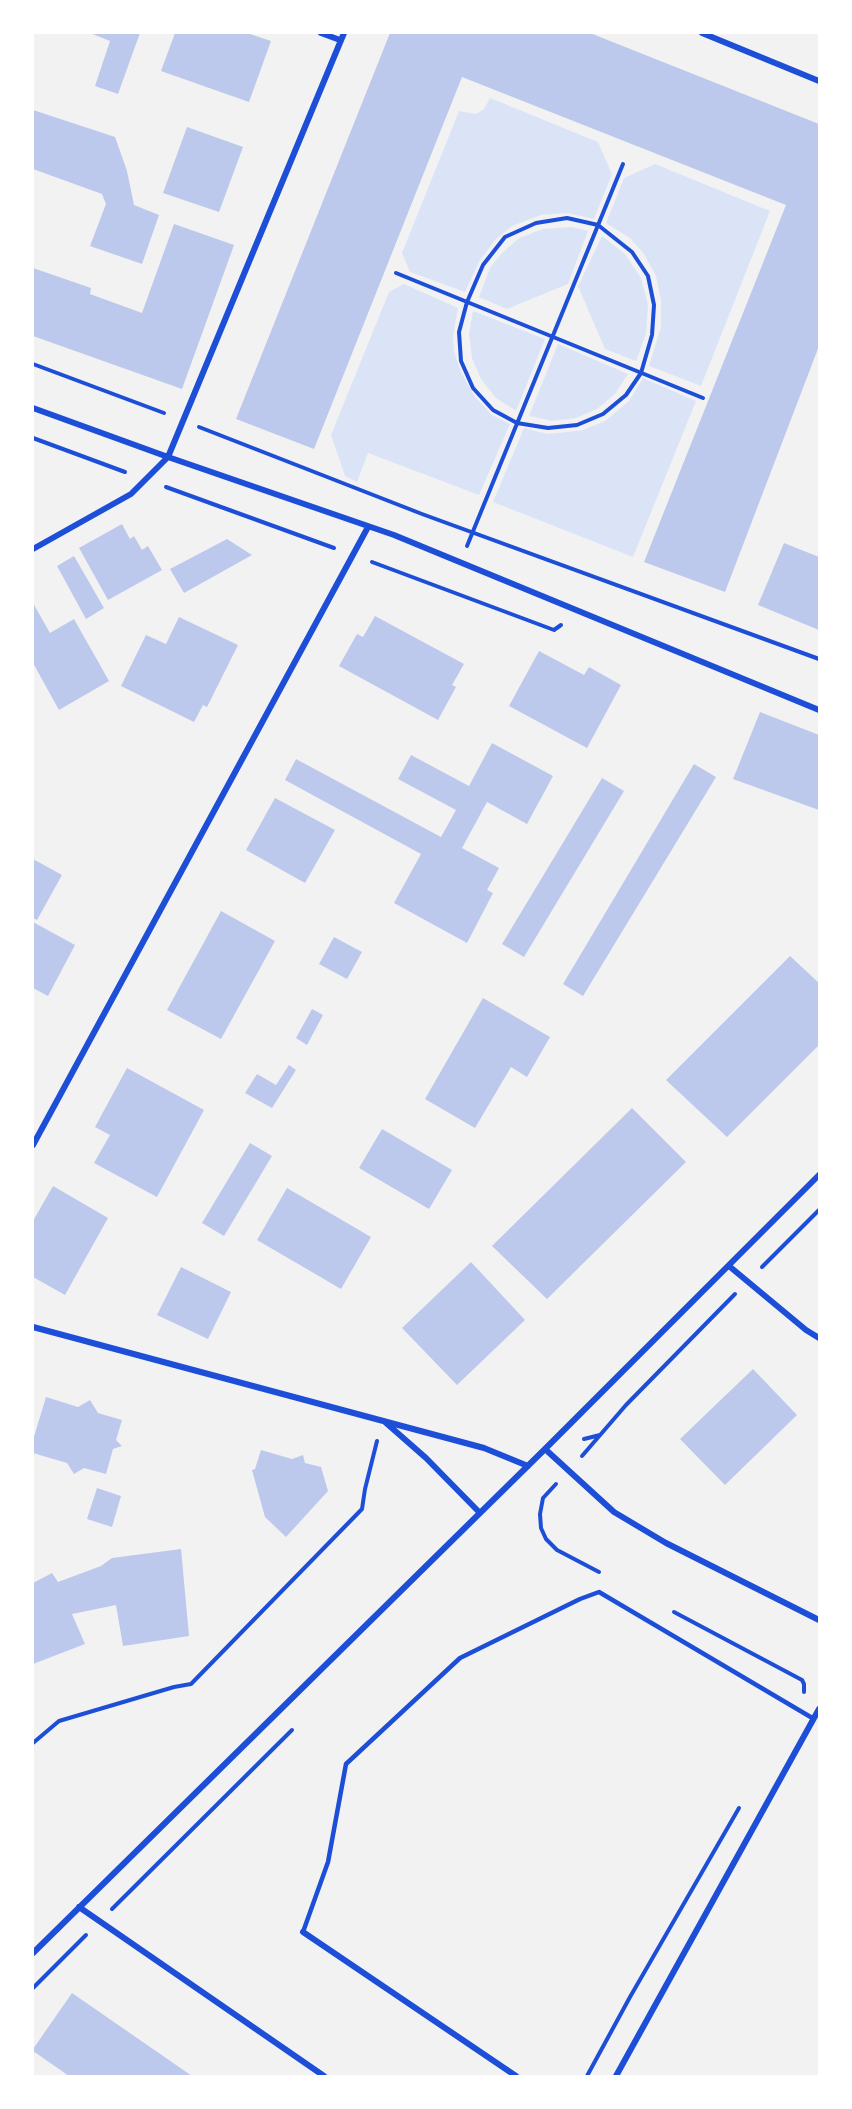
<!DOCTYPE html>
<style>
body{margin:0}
#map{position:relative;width:852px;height:2109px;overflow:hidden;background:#f2f2f2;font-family:"Golos Text",sans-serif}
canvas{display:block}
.frame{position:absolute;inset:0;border:34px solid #fff;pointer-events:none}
</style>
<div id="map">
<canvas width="852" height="2109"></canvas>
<div class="frame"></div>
</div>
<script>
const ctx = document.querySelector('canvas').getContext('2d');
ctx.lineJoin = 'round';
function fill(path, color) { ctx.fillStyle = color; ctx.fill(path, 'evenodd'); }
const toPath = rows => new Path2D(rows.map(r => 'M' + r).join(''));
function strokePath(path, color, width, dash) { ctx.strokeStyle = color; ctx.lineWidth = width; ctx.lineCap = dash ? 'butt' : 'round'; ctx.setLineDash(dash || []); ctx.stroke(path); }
fill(toPath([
 [490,98,598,142,612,174,594,219,567,213,541,215,512,226,496,239,480,260,465,292,410,272,402,253,459,111,476,114,484,109],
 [655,164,770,211,701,386,649,366,661,327,661,301,656,276,644,254,630,238,606,223,624,178],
 [572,227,588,231,568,284,507,309,479,297,490,268,501,254,519,238,543,229],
 [602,236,625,254,641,278,648,305,646,334,636,361,605,349,578,286],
 [404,284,458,308,453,336,454,352,462,374,475,397,492,415,510,424,479,495,368,453,357,482,345,476,331,435,389,292],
 [473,311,545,339,516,411,496,398,481,379,472,358,469,334],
 [558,344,628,374,615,394,597,409,576,418,552,421,529,416],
 [643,378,696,401,633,557,493,502,524,428,548,434,567,432,583,430,605,421,629,401]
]), '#dbe4f7');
fill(toPath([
 [90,33,140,33,118,94,95,86,110,41],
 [175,33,247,33,271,41,249,102,161,71],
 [390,33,590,33,819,124,819,346,725,592,644,562,786,205,462,77,314,449,236,419],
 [33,110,115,137,127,171,134,205,159,215,142,264,90,246,106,204,102,194,33,169],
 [187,127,243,147,219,212,163,193],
 [174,224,234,245,182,389,33,336,33,268,91,288,90,294,142,313],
 [122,524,130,539,134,536,142,550,148,546,162,570,108,600,79,548],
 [227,539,252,555,184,593,170,569],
 [784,543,819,557,819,630,758,605],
 [74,556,104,608,86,619,57,566],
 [33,603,50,633,74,619,109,681,59,710,33,663],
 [375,616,464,664,452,685,456,687,438,720,339,666,357,634,363,637],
 [179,617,238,645,207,707,203,705,194,722,121,686,146,635,166,644],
 [539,651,584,675,589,667,621,685,587,748,509,706],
 [760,712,819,735,819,810,733,779],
 [492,743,553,776,527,824,487,802,462,848,499,868,487,890,493,893,467,943,394,903,421,854,285,780,296,759,441,837,456,810,398,779,411,755,469,786],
 [694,764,716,777,583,996,563,984],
 [602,778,624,791,524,957,502,944],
 [275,798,335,830,305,883,246,850],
 [33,859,62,875,37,920,33,918],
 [221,911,275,941,221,1039,167,1010],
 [33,922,75,945,48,996,33,988],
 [334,937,362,952,347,979,319,964],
 [790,956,819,983,819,1045,727,1137,666,1080],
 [483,998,550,1037,527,1077,511,1067,475,1128,425,1099],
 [312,1009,323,1015,307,1045,296,1038],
 [289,1065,296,1070,272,1108,245,1093,257,1074,276,1085],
 [127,1068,204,1110,157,1197,94,1163,110,1135,95,1127],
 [632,1108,686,1162,547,1299,492,1246],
 [382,1129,452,1170,429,1209,359,1168],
 [250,1143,272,1156,224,1236,202,1223],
 [53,1186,108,1218,65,1295,33,1277,33,1221],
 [287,1188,371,1237,341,1289,257,1240],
 [471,1262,525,1320,457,1385,402,1328],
 [181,1267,231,1292,208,1339,157,1315],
 [753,1369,797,1415,725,1485,680,1439],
 [46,1397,78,1407,90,1400,98,1413,122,1420,116,1440,122,1446,113,1449,106,1474,84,1468,74,1474,67,1463,33,1453,33,1440],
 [261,1450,292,1459,303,1455,305,1463,321,1467,328,1491,286,1537,265,1517,252,1470,255,1469],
 [97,1488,121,1496,112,1527,87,1519],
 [181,1549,189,1636,123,1646,116,1605,72,1614,85,1644,33,1664,33,1583,52,1573,58,1582,101,1566,112,1558],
 [72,1993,192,2076,69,2076,33,2051,33,2049]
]), '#bdc9ec');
strokePath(toPath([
 [567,218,598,225,632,252,648,276,654,305,652,335,641,373,626,395,603,414,577,425,548,428,517,423,493,410,473,388,461,361,459,332,467,302,483,265,505,237,536,223,567,218],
 [396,273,703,398],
 [33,364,164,413],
 [199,427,422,514,819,659],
 [33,438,125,472],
 [166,487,334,548],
 [467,546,623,164],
 [372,562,554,630,561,625],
 [762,1267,819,1210],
 [584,1439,600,1435],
 [582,1456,626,1405,735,1294],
 [556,1484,543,1498,540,1514,541,1528,546,1539,557,1550,599,1572],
 [674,1612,802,1680,804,1684,804,1692],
 [33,1743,59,1721,174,1687,191,1684,362,1509,365,1489,377,1441],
 [112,1909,292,1730],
 [33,1988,86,1935],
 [587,2076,630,1997,739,1808]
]), '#1d4ed8', 4);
strokePath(toPath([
 [303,1932,328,1862,346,1764,460,1658,580,1599,599,1592,814,1719]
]), '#1d4ed8', 4.5);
strokePath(toPath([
 [321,33,340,40],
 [702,33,819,81],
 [33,408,168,457,394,535,819,710],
 [33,549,131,494,168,457,344,33],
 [33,1145,368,527],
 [729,1266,806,1330,819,1338],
 [33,1327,484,1448,528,1466],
 [385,1422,426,1458,480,1513],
 [545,1449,614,1512,666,1543,819,1620],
 [79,1907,324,2076],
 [303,1932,516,2076],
 [33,1953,545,1449,819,1175],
 [616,2076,819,1709]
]), '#1d4ed8', 6);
</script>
